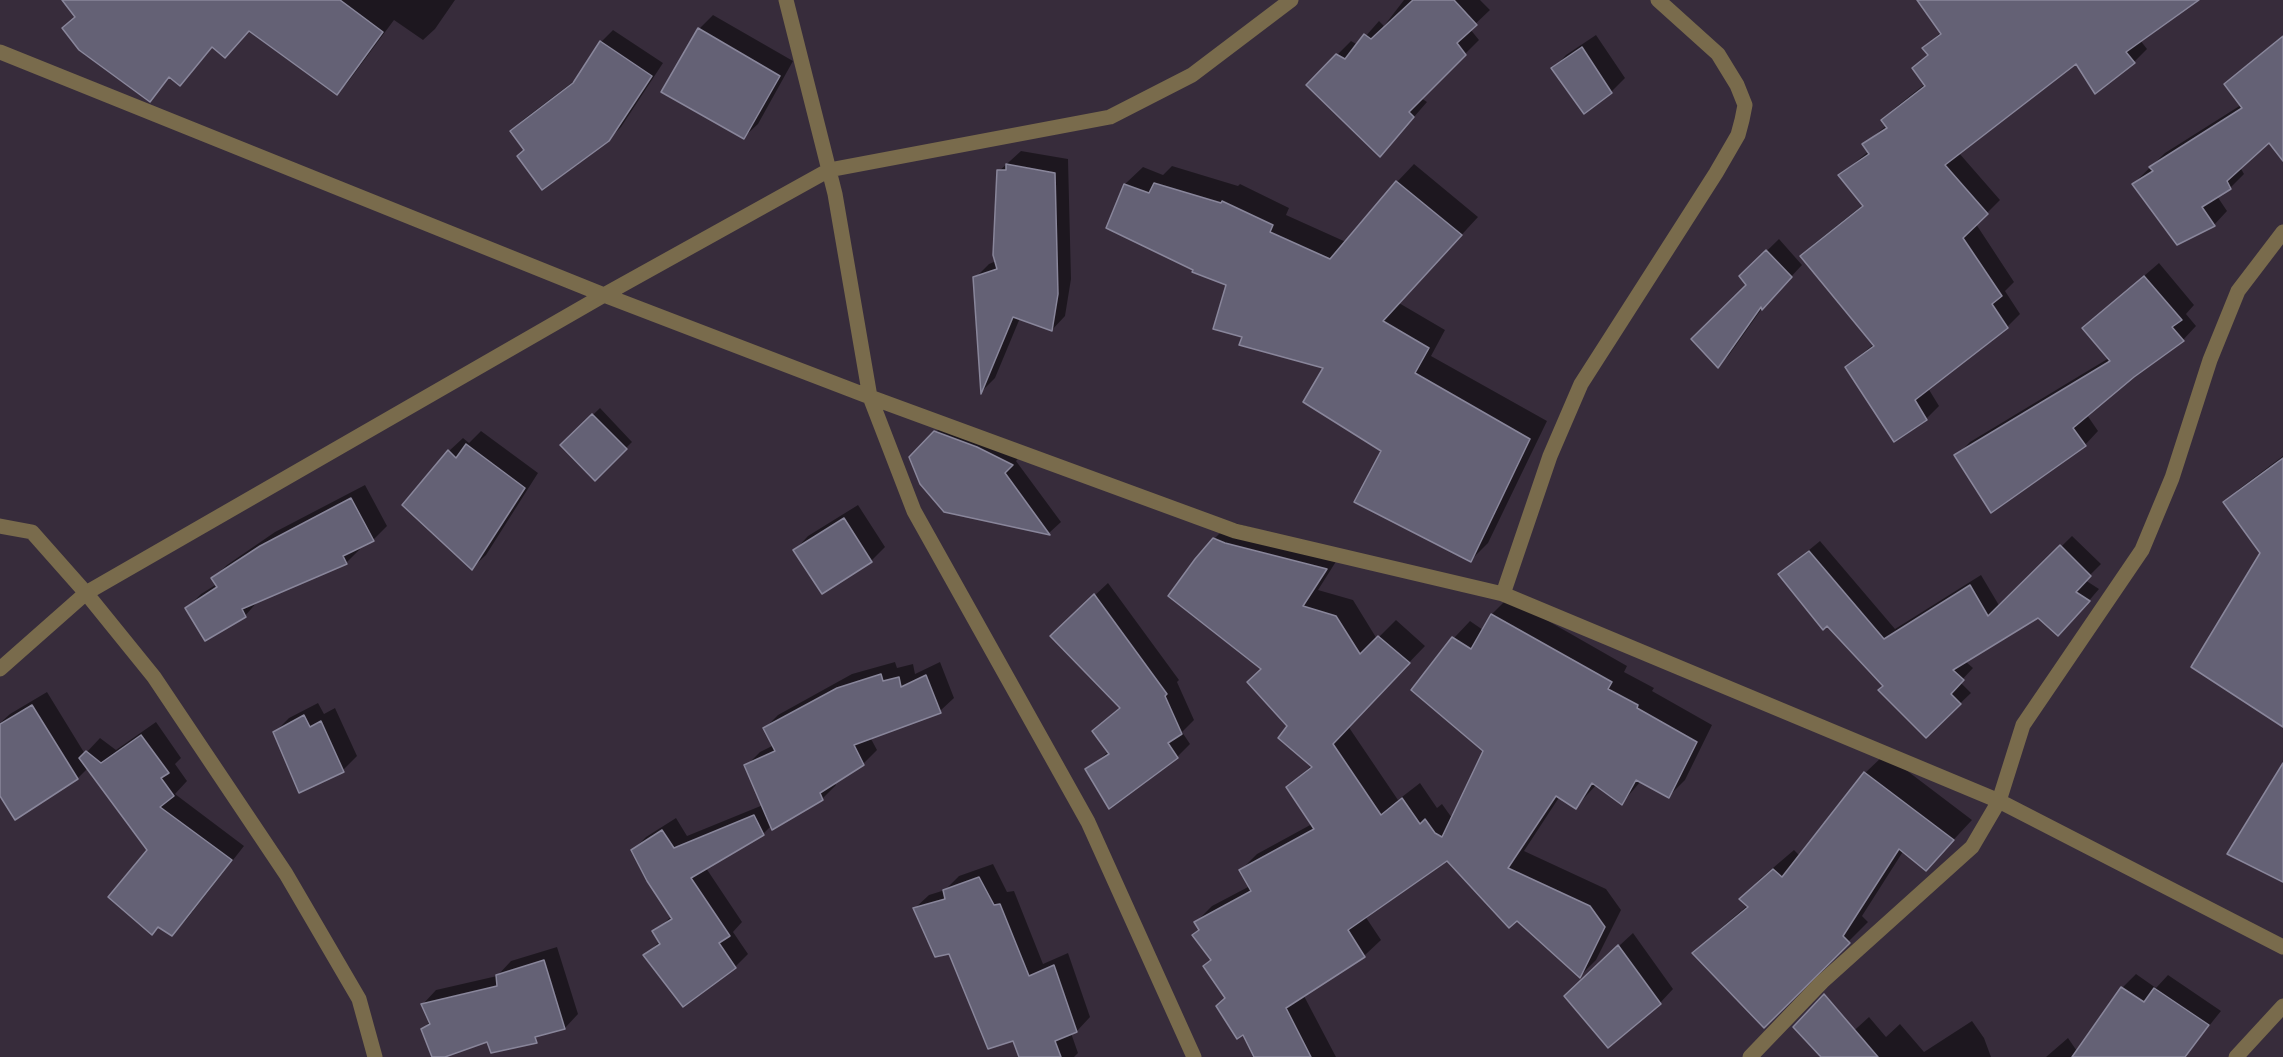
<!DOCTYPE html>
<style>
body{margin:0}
canvas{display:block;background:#372c3b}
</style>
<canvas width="2283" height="1057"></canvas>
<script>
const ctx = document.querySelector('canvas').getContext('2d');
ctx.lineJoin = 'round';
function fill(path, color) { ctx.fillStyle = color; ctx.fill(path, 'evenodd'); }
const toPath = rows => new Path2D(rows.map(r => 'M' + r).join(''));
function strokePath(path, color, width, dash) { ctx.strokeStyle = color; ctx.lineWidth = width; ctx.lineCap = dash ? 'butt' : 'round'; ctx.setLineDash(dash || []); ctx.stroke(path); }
fill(toPath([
 [64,0,455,0,435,29,423,40,394,20,348,82,337,94,250,29,213,46,180,84,170,76,150,100,64,28,76,16],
 [1404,0,1480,0,1490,10,1470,29,1479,40,1421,98,1427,102,1393,141,1337,55,1351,41,1358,45,1379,21,1384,26],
 [1918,0,2177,0,2140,40,2147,49,2134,62,2076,62,1959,153,2000,200,1976,224,2014,282,2005,291,2020,314,2007,327,1928,388,1939,406,1926,419,1894,439,1846,367,1874,344,1802,256,1815,243,1864,204,1840,175,1869,151,1864,144,1887,125,1883,120,1896,107,1925,84,1914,68,1929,53,1924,48,1941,32],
 [713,15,793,61,758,124,744,137,663,91,699,29],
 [613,30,663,63,621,127,608,140,525,150,512,131,524,119,578,78,601,42],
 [1596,35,1625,78,1611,92,1584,112,1553,69,1566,55],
 [2283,35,2283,129,2240,167,2244,174,2230,188,2217,196,2227,211,2214,225,2133,184,2165,153,2241,105,2226,84],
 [1021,151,1068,159,1071,279,1065,316,1052,330,1020,318,995,378,982,391,975,278,989,264,996,261,999,171],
 [1414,164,1478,217,1399,303,1445,330,1431,356,1547,421,1488,543,1471,560,1383,450,1325,367,1244,336,1228,284,1108,227,1125,184,1143,167,1163,175,1172,166,1238,186,1240,184,1289,208,1286,215,1346,242,1397,182],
 [1779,239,1802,265,1763,307,1729,355,1718,366,1747,285,1741,276],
 [2159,263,2194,305,2186,314,2196,326,2183,340,2133,376,2087,415,2098,431,2085,445,1956,456,1970,442,2109,358,2084,328],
 [600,408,632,442,595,479,562,445],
 [948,420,1024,452,1016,461,1061,522,1049,533,945,511,911,457],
 [481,431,538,473,486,555,472,568,449,451,463,438,469,443],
 [2283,456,2283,726,2264,555,2225,503,2239,489],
 [365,485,387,526,373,540,359,547,360,549,346,563,258,601,245,616,187,608,201,594,217,584,213,578,227,565,275,532],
 [858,505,885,547,871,561,795,550,808,536],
 [1231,522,1342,552,1318,590,1353,600,1377,639,1396,620,1425,646,1348,726,1398,800,1420,783,1437,808,1442,804,1452,818,1484,751,1413,690,1454,638,1470,621,1483,630,1492,614,1508,598,1627,666,1624,672,1654,688,1652,691,1712,725,1685,780,1669,796,1641,781,1622,803,1597,784,1576,807,1560,796,1524,851,1606,889,1621,910,1596,960,1580,976,1448,859,1365,916,1381,940,1364,956,1304,996,1336,1057,1256,1057,1227,998,1204,966,1212,959,1196,922,1212,906,1250,886,1241,870,1257,854,1312,824,1288,787,1312,765,1289,725,1263,669,1214,539],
 [2072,536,2101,564,2085,580,2099,589,2069,624,2038,616,1965,661,1973,668,1960,682,1971,693,1926,736,1884,685,1780,574,1820,541,1895,629,1981,575,2000,607],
 [1108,583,1179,680,1177,682,1194,720,1182,732,1190,744,1177,757,1087,770,1109,751,1094,731,1121,706,1065,623],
 [895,662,897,668,913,664,915,674,940,662,954,698,940,711,870,737,877,750,863,764,834,782,836,785,822,799,772,825,763,834,706,868,742,922,733,932,748,954,735,967,645,956,660,941,654,932,672,916,633,850,646,837,676,818,687,836,763,805,746,766,760,752,774,745,765,728,778,715,852,674],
 [47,692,85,754,100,738,116,750,156,722,181,758,175,764,187,781,175,794,244,846,186,920,172,934,159,926,152,933,149,850,88,768,78,778,16,818,0,793,0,723,10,714],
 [318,703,324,714,335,708,357,756,343,770,275,732,289,718],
 [1885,754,1972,820,1945,849,1904,850,1862,916,1868,922,1772,1018,1694,953,1714,934,1748,905,1741,899,1760,879,1794,850,1800,856,1865,773],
 [993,864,1007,892,1014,891,1043,964,1068,953,1090,1017,1077,1031,1071,1033,1078,1053,1074,1057,1021,1057,1013,1039,915,908,929,895,945,890,959,876],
 [1633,933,1673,989,1660,1003,1580,982],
 [557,947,578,1014,565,1028,490,1046,488,1040,440,1057,434,1057,423,1029,430,1021,423,1004,436,990,497,976,511,961],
 [2136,974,2156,988,2168,975,2221,1011,2184,1057,2135,1057,2122,988],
 [1869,1017,1886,1037,1900,1024,1924,1052,1972,1021,1984,1038,1991,1057,1825,1057],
 [2068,1038,2081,1057,2046,1057]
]), '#0007');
const building = toPath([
 [62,0,340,0,383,32,337,95,249,31,225,58,212,47,180,86,169,77,150,102,79,50,62,28,75,17,62,0],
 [1413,0,1454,0,1477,25,1457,43,1466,55,1409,112,1414,117,1380,157,1306,85,1336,54,1345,59,1364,34,1371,39,1413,0],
 [1917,0,2199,0,2126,52,2135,63,2095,94,2076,64,1945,165,1988,214,1963,238,2002,296,1992,304,2008,328,1915,400,1927,420,1894,442,1845,367,1874,346,1800,256,1863,206,1838,175,1869,154,1862,144,1887,128,1881,120,1925,86,1912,68,1928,55,1922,48,1941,34,1917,0],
 [698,28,780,76,744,139,661,92,698,28],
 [2283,36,2283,161,2269,143,2227,181,2231,189,2202,207,2215,226,2177,245,2132,184,2153,171,2149,167,2242,108,2224,84,2283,36],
 [600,41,652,76,609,141,542,190,517,156,524,150,510,131,573,83,600,41],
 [1582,47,1612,93,1584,114,1551,68,1582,47],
 [1006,164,1055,173,1058,294,1052,331,1013,317,981,394,973,277,997,269,993,255,997,170,1006,170,1006,164],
 [1396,181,1462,235,1383,321,1429,348,1415,373,1530,439,1471,562,1354,502,1381,451,1303,402,1323,368,1239,345,1242,337,1213,329,1226,285,1192,272,1193,270,1106,228,1124,184,1149,193,1154,183,1221,203,1222,201,1273,225,1270,232,1330,259,1396,181],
 [1766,250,1792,277,1762,310,1761,307,1718,368,1691,339,1746,285,1739,276,1766,250],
 [2144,276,2182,320,2172,327,2184,341,2134,377,2073,428,2086,446,1991,513,1954,455,2110,361,2082,328,2144,276],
 [592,414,627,449,595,481,560,445,592,414],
 [934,431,977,447,1013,465,1005,473,1050,535,944,512,920,484,909,457,934,431],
 [466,444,525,488,472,570,402,505,448,450,456,458,466,444],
 [2283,458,2283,727,2191,667,2260,553,2223,502,2283,458],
 [351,498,374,541,343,556,347,564,242,609,246,617,205,641,185,608,217,587,211,578,260,546,351,498],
 [844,518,872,562,822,594,793,550,844,518],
 [1213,538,1225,543,1327,569,1303,606,1336,616,1360,654,1378,636,1410,663,1333,744,1381,815,1402,798,1420,824,1425,819,1435,833,1442,837,1483,751,1411,690,1452,637,1471,649,1491,614,1612,682,1608,689,1638,705,1637,708,1697,742,1669,798,1636,780,1622,805,1592,783,1576,809,1556,796,1508,868,1590,906,1605,927,1580,978,1517,921,1509,928,1447,861,1348,930,1365,957,1286,1008,1311,1057,1254,1057,1243,1035,1237,1039,1216,1006,1225,998,1203,966,1211,960,1192,935,1199,930,1194,922,1251,891,1239,870,1314,829,1286,787,1312,767,1278,738,1287,726,1247,682,1261,669,1168,596,1195,559,1213,538],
 [2060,545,2091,576,2076,592,2090,601,2058,636,2038,618,1953,670,1964,680,1951,694,1961,704,1926,738,1878,690,1883,686,1827,626,1823,630,1778,574,1809,551,1884,639,1970,585,1988,616,2060,545],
 [1094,594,1167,694,1165,696,1182,734,1168,743,1178,758,1109,809,1085,769,1109,754,1092,731,1120,708,1050,636,1094,594],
 [881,674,883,681,899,677,901,687,926,675,941,713,854,745,864,765,820,793,823,800,772,830,744,765,775,751,763,728,837,688,881,674],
 [32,705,78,779,15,820,0,796,0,724,32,705],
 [304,715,310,727,321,721,344,772,299,793,273,732,304,715],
 [141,735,169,773,161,778,174,796,160,807,232,860,172,936,158,927,152,935,108,897,147,850,79,758,86,751,101,763,141,735],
 [2283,763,2283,882,2227,854,2283,763],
 [1864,772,1954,840,1926,871,1899,849,1843,936,1850,943,1764,1028,1692,953,1748,907,1739,899,1773,869,1782,877,1864,772],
 [754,815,764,835,691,878,730,936,719,943,736,968,683,1007,643,955,660,944,652,931,672,919,647,881,631,850,662,830,674,848,754,815],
 [979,877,994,905,1000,904,1029,976,1054,965,1077,1032,1055,1041,1061,1057,1019,1057,1013,1041,988,1049,949,954,935,957,913,908,945,899,943,890,979,877],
 [1618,945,1661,1004,1608,1048,1564,996,1618,945],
 [544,960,565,1029,535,1037,537,1043,491,1053,487,1042,445,1057,432,1057,421,1029,430,1024,421,1004,497,986,496,975,544,960],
 [2121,987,2144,1002,2154,988,2209,1025,2185,1057,2072,1057,2121,987],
 [1824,994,1878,1057,1821,1057,1793,1027,1824,994]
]);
fill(building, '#646175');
strokePath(building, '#89869b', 1.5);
strokePath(toPath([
 [786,0,835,194,870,397,914,511,1088,822,1194,1057],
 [0,52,604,295,870,397,1235,531,1503,594,1999,801,2283,947],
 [0,526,32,532,86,593,154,677,286,874,359,999,375,1057],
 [1503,594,1550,456,1581,384,1716,173,1738,135,1742,120,1745,105,1737,85,1718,54,1658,0],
 [0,669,86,593,604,295,829,170,1110,117,1192,75,1291,0],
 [1750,1057,1822,982,1972,847,1999,801,2023,725,2142,550,2172,478,2210,360,2238,291,2283,232],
 [2236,1057,2283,1006]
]), '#796b4c', 15);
</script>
